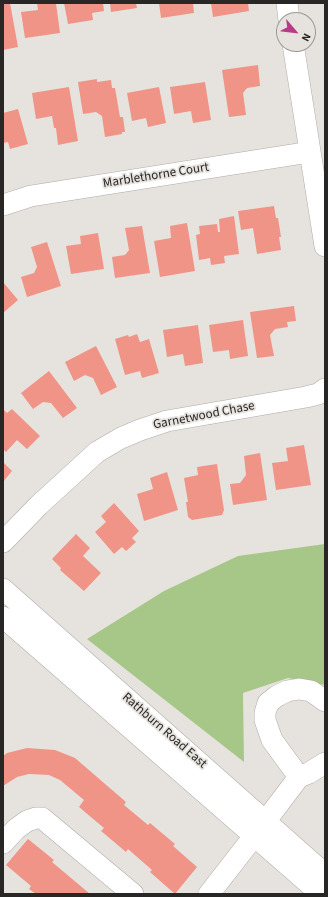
<!DOCTYPE html>
<style>
body{margin:0}
#map{position:relative;width:328px;height:897px;overflow:hidden;background:#e6e3df;font-family:"Source Sans 3",sans-serif}
canvas{display:block}
.frame{position:absolute;inset:0;border:4px solid #282725;pointer-events:none}
.north{position:absolute;left:276px;top:12px;width:40px;height:40px;box-sizing:border-box;background:#e6e3df;border:1px solid #9a9895;border-radius:50%;rotate:118deg;font-size:11px;font-weight:700;line-height:16px;text-align:center;color:#282725}
.north::after{content:'';display:block;margin:auto;width:14px;height:18px;background:#b83b89;clip-path:polygon(50% 0,100% 100%,50% 72%,0 100%)}
</style>
<div id="map">
<canvas width="328" height="897"></canvas>
<div class="frame"></div>
<div class="north">N</div>
</div>
<script>
const ctx = document.querySelector('canvas').getContext('2d');
ctx.lineJoin = 'round';
function fill(path, color) { ctx.fillStyle = color; ctx.fill(path, 'evenodd'); }
const toPath = rows => new Path2D(rows.map(r => 'M' + r).join(''));
function strokePath(path, color, width, dash) { ctx.strokeStyle = color; ctx.lineWidth = width; ctx.lineCap = dash ? 'butt' : 'round'; ctx.setLineDash(dash || []); ctx.stroke(path); }
function drawText(font, color, halo, rows, align = 'center') {
  ctx.font = font + ' "Source Sans 3",sans-serif'; ctx.lineWidth = 3.5; ctx.setLineDash([]); ctx.textBaseline = 'middle'; ctx.strokeStyle = halo; ctx.fillStyle = color; for (const [text, x, y, turn = 0] of rows) {
    ctx.save(); ctx.translate(x, y); ctx.rotate((+turn || 0) * Math.PI / 180); ctx.textAlign = isNaN(turn) ? turn : align; if (halo) ctx.strokeText(text, 0, 0); ctx.fillText(text, 0, 0); ctx.restore();
  }
}
fill(toPath([
 [325,544,325,685,288,678,243,693,244,762,87,639,164,591,238,556]
]), '#a7c788');
fill(toPath([
 [3,3,10,3,18,47,3,50],
 [37,3,56,3,60,33,25,38,21,12,38,10],
 [64,3,103,3,104,11,92,13,93,20,68,24],
 [110,3,136,3,137,8,111,12],
 [159,3,193,3,194,13,161,18],
 [211,3,248,3,249,11,213,17],
 [258,65,260,86,247,88,243,93,246,115,229,117,222,70],
 [97,79,97,82,111,80,112,88,115,88,120,117,123,117,125,132,122,132,122,134,105,137,102,116,96,112,83,114,78,82],
 [205,82,211,120,193,123,191,111,174,114,170,87],
 [69,87,78,141,58,145,56,128,54,128,52,116,36,119,32,93],
 [159,87,166,123,148,127,146,118,132,121,127,93],
 [18,109,28,144,10,149,8,142,3,143,3,113],
 [274,206,276,218,278,218,281,237,279,237,281,250,257,254,253,228,241,230,238,211],
 [234,216,239,254,224,256,225,263,211,265,210,258,199,260,196,235,200,234,199,226,217,224,218,232,220,232,219,219],
 [187,223,195,271,160,277,154,241,171,238,170,226],
 [142,226,150,273,115,278,112,257,125,255,129,250,125,228],
 [98,233,104,269,71,274,66,246,81,244,80,236],
 [47,242,61,286,27,297,21,277,34,273,37,267,31,247],
 [3,282,18,300,3,313],
 [294,306,296,321,287,322,288,327,275,329,270,335,274,356,257,358,250,312],
 [243,320,248,356,230,359,229,350,213,352,209,325],
 [198,325,203,363,185,366,183,354,167,357,163,330],
 [137,334,140,342,149,339,159,373,142,378,140,371,125,375,115,339,128,335,129,337],
 [96,346,117,387,101,395,93,378,85,375,74,381,65,362],
 [49,371,77,408,63,418,51,403,43,402,33,409,21,393],
 [3,409,7,413,12,409,40,436,27,449,17,440,6,452,3,449],
 [304,445,311,485,276,490,272,463,288,461,286,448],
 [260,453,267,500,233,505,230,484,240,483,246,475,244,456],
 [3,462,12,471,3,482],
 [217,464,224,510,222,515,192,520,188,517,186,502,188,502,184,478,198,475,197,467],
 [167,472,178,510,144,521,137,494,153,489,150,478],
 [114,503,139,531,132,538,136,542,126,551,122,547,114,554,95,532,106,522,101,516],
 [76,534,90,548,83,556,101,573,84,591,60,570,61,568,52,559],
 [27,748,55,750,75,758,126,802,124,805,148,825,150,823,175,844,173,846,197,867,175,894,150,872,152,870,128,849,126,852,101,831,104,828,79,807,84,800,60,780,49,775,29,774,17,777,3,786,3,756,7,753],
 [28,839,54,860,52,862,90,894,36,894,29,889,31,886,6,865]
]), '#ef9486');
const minor = toPath([
 [287,3,289,20],
 [293,44,325,246],
 [3,205,31,196,310,152],
 [3,542,39,505,97,452,121,438,140,430,167,421,306,397,318,394,325,389],
 [3,589,325,874],
 [3,617,321,894],
 [299,777,272,740,265,720,265,713,268,703,277,696,287,691,299,689,311,691,325,701],
 [3,843,16,829,27,821,36,818,42,818,133,894],
 [209,894,255,835,299,777,309,773,325,763]
]);
strokePath(minor, '#aeaba8', 22);
strokePath(minor, '#fff', 21);
drawText('13px', '#282725', '#e6e3df', [
 ["Marblethorne Court",156,176,-9],
 ["Garnetwood Chase",204,416,-11],
 ["Rathburn Road East",164,731,41]
]);
</script>
